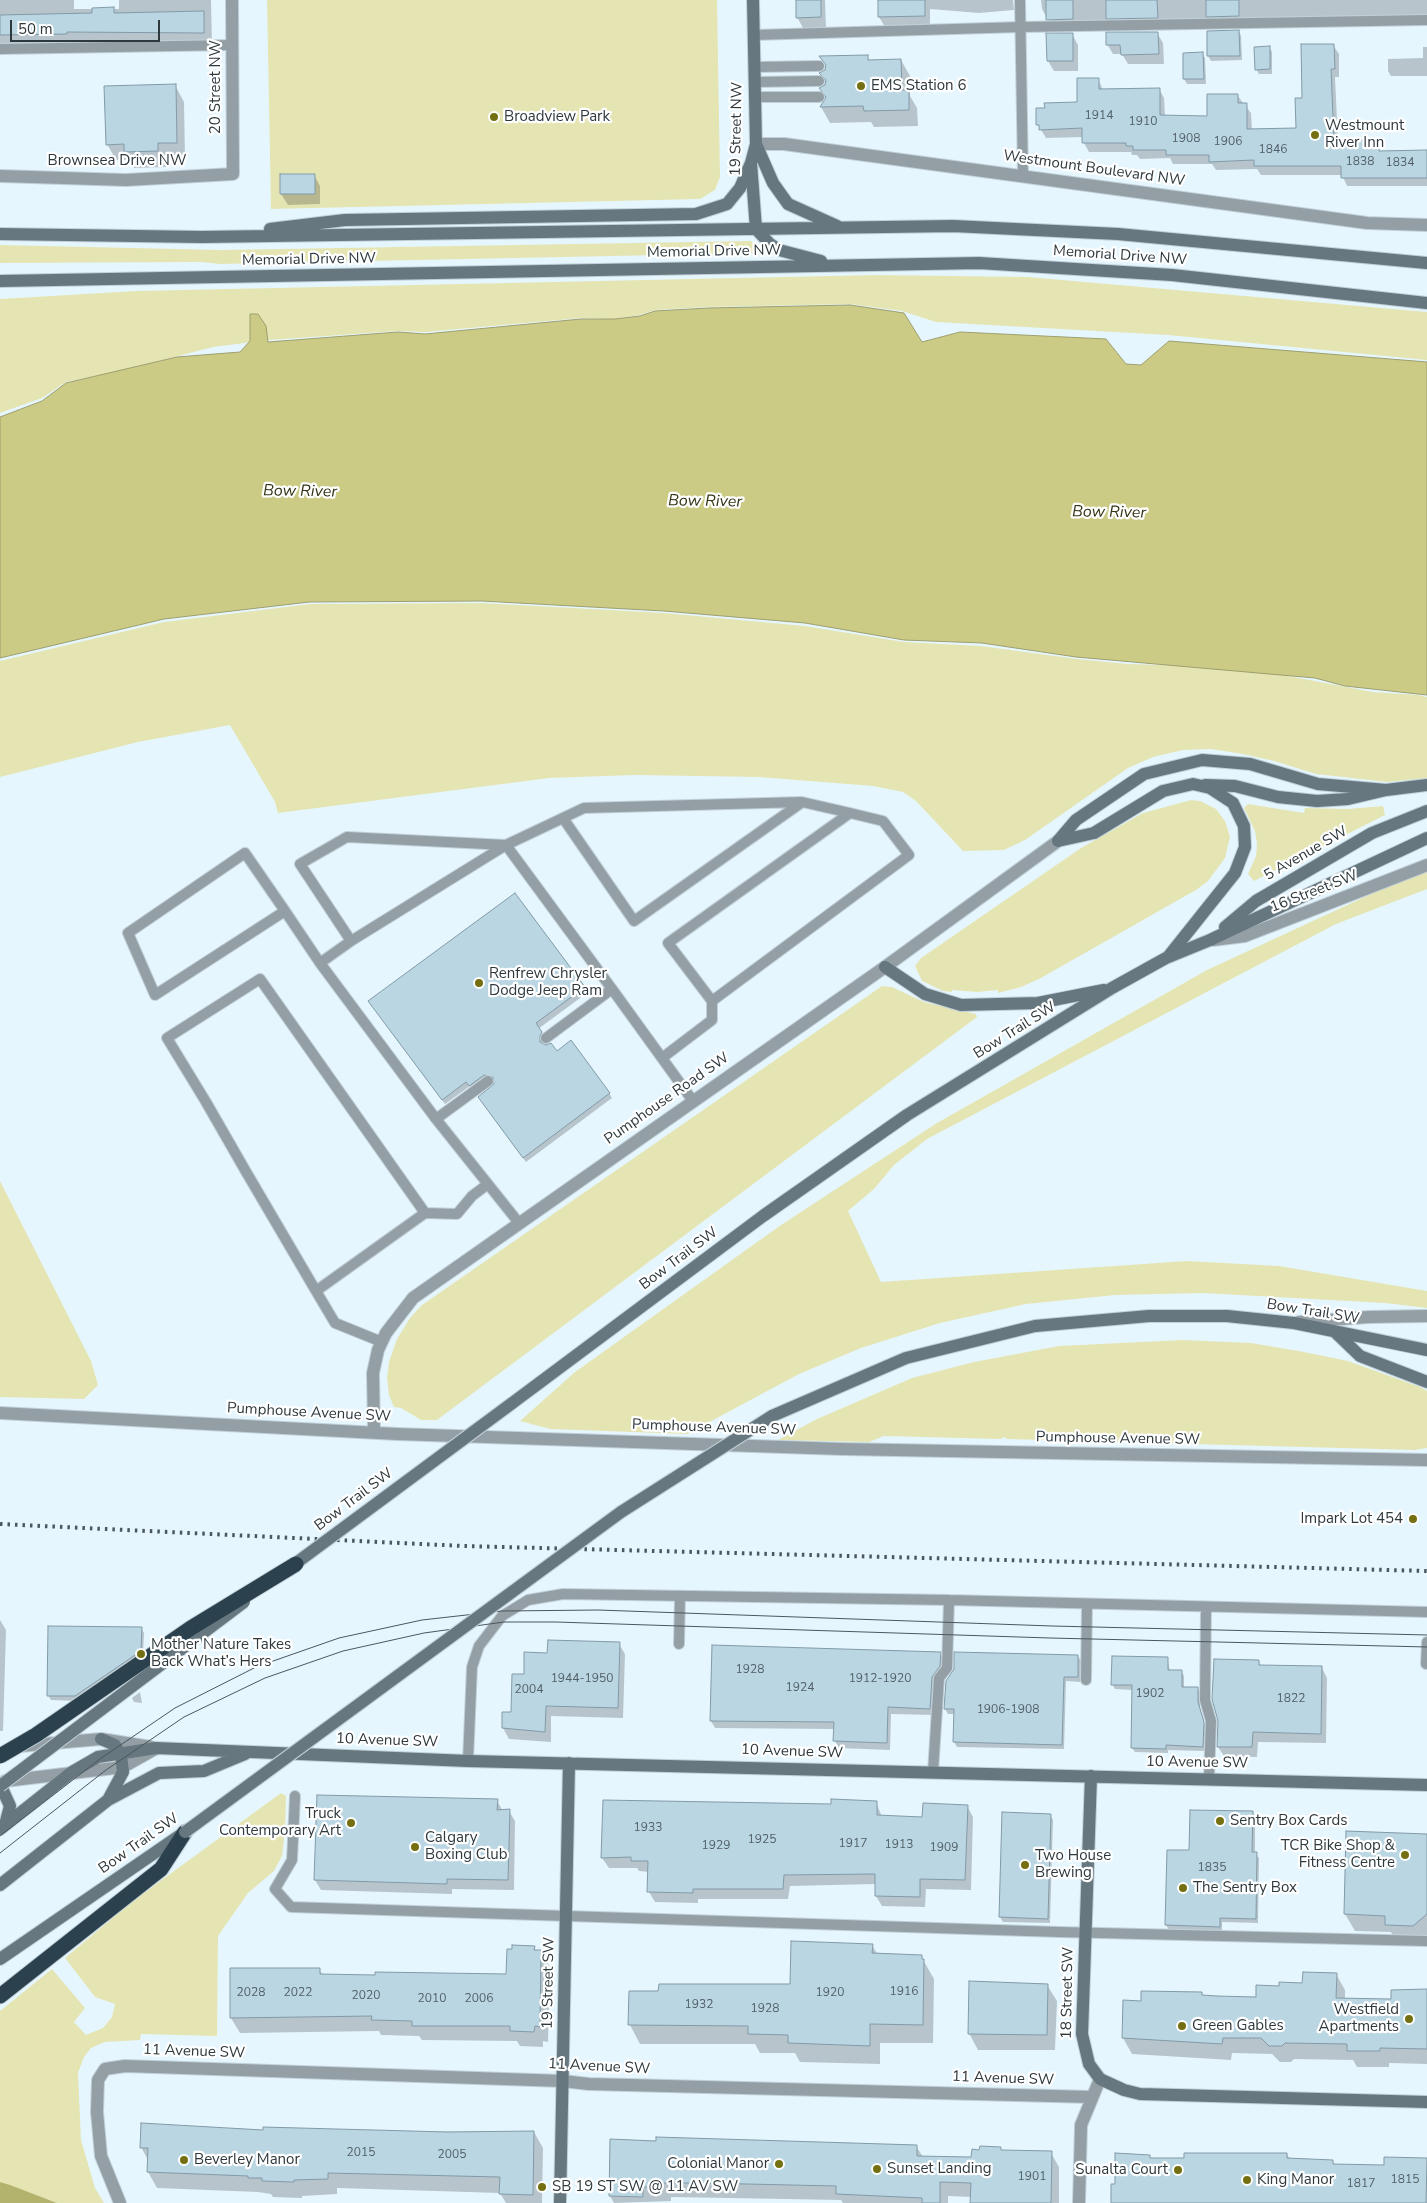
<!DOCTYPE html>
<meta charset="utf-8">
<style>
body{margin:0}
#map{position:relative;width:1427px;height:2203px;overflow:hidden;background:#e6f6ff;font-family:"Nunito Sans",sans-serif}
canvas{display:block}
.scale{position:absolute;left:10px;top:20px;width:150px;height:22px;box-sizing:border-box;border:2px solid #2e393e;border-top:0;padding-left:6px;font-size:15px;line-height:18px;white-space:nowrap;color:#2e393e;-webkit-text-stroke:4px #fff;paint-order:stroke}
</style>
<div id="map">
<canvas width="1427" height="2203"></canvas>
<div class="scale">50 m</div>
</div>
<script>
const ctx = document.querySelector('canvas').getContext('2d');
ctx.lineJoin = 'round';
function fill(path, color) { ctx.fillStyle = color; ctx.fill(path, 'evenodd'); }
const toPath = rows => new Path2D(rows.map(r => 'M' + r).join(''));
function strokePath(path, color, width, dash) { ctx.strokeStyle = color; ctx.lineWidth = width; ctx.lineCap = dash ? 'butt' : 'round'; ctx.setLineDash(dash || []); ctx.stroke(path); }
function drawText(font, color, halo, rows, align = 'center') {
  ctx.font = font + ' "Nunito Sans",sans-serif'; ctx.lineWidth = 4.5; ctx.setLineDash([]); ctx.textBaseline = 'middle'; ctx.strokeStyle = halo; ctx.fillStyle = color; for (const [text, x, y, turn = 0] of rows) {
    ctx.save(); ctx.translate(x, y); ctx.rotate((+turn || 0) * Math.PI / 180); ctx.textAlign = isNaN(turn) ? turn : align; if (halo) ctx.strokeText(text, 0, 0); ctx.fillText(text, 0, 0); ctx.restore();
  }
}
fill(toPath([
 [267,0,717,0,720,177,715,190,700,199,271,209],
 [751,241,760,253,220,264,202,262,0,263,0,245,221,250],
 [877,275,1028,277,1427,312,1427,360,1168,335,936,322,902,311,850,304,708,307,655,310,640,315,615,319,581,318,425,332,398,331,269,340,213,347,117,372,66,382,42,398,0,413,0,299,136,291],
 [482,603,664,613,805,626,904,642,981,646,1077,659,1128,664,1240,667,1373,692,1418,695,1427,697,1427,778,1387,782,1316,774,1274,761,1243,754,1211,749,1183,750,1153,757,1128,768,1025,840,1004,850,963,851,916,801,903,792,873,786,759,777,635,775,549,778,278,813,275,802,230,725,138,742,0,777,0,661,164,622,310,604],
 [1191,800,1200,801,1216,809,1225,821,1230,837,1225,858,1208,881,1196,890,1039,979,1021,987,998,993,998,990,977,992,952,990,952,992,943,991,922,981,915,966,921,958,1081,848,1143,813],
 [1248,804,1304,813,1305,808,1348,809,1383,806,1385,815,1254,881,1248,874,1256,856,1257,844,1255,831,1244,808],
 [1427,871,1427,889,1336,924,927,1139,894,1165,874,1189,848,1211,881,1282,1187,1261,1279,1266,1427,1291,1427,1308,1385,1303,1203,1293,1115,1295,1026,1304,940,1323,861,1348,799,1374,687,1434,550,1429,520,1421,575,1372,781,1225,937,1123,1207,970,1395,883],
 [882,986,892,987,924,1002,976,1014,977,1017,437,1420,421,1420,401,1408,394,1407,389,1395,387,1378,389,1362,397,1339,410,1318,422,1305],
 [0,1181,91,1361,98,1385,84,1399,0,1397],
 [1183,1340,1251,1343,1299,1351,1348,1361,1420,1387,1427,1391,1427,1448,1415,1450,1007,1439,1005,1437,1000,1439,884,1436,869,1442,778,1440,817,1419,912,1378,974,1362,1059,1346],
 [281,1793,286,1796,285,1833,282,1856,274,1871,248,1893,218,1936,217,2036,141,2034,140,2040,105,2042,91,2048,84,2057,78,2073,81,2140,95,2188,104,2203,57,2203,0,2182,0,2011,52,1969,85,2008,74,2022,86,2035,103,2028,112,2017,115,2004,95,1997,65,1958,133,1901]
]), '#e5e5b3');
fill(toPath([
 [0,2182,10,2185,57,2203,0,2203]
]), '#b4b36e');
const water = toPath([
 [850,305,904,313,922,342,960,332,1106,339,1126,364,1141,365,1169,341,1427,362,1427,695,1345,686,1315,678,1076,657,982,643,904,640,805,623,664,611,482,601,309,602,164,619,0,658,0,417,42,401,66,383,177,357,240,352,250,341,250,314,258,314,266,326,268,342,398,332,425,334,581,319,615,319,640,316,655,311,709,308,850,305]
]);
fill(water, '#cccb85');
strokePath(water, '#9d9f70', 1);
fill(toPath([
 [0,0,74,0,74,9,119,9,119,0,211,0,212,46,0,48],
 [797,0,825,0,826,28,803,28,797,17],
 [879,0,1013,0,1014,10,979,13,930,9,930,25,885,27,879,17],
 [1041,0,1427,0,1427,18,1113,28,1108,20,1078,22,1053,29,1042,9],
 [1239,31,1241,36,1242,60,1211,61,1208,56],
 [1157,33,1163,43,1164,64,1128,64,1122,54,1113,54,1107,44],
 [1072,34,1078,45,1078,71,1054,71,1048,61],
 [1333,45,1339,54,1339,77,1335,77,1338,142,1371,141,1380,152,1427,151,1427,186,1347,186,1342,175,1261,175,1257,169,1216,170,1212,164,1173,164,1170,158,1140,159,1137,155,1132,155,1131,152,1089,152,1084,143,1084,137,1046,138,1038,125,1046,109,1079,104,1098,79,1103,90,1159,89,1164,98,1165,117,1208,117,1237,95,1251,113,1252,130,1297,129,1303,99],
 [1269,47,1272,52,1272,74,1259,74,1256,69],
 [1423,47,1427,47,1427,76,1391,76,1388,71,1388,59,1423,58],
 [1202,53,1205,58,1206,84,1187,84,1184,79],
 [867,56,870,61,901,60,910,76,910,96,917,108,918,126,874,127,871,122,830,123,821,107,826,99,821,90,826,82,821,73,827,67,821,57],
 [175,85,184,102,185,159,166,159,167,167,134,168,130,160,116,160,107,144],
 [314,175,320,186,320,204,288,205,281,194],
 [515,895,587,993,538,1029,544,1038,542,1044,609,1093,612,1098,526,1162,482,1102,495,1085,495,1081,487,1080,473,1090,470,1086,445,1104,373,1007],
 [0,1620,6,1630,3,1731,0,1731],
 [141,1628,144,1633,143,1656,78,1701,51,1700,48,1695],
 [619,1644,625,1654,623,1718,551,1716,551,1742,509,1739,503,1728,512,1713,525,1675,548,1654],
 [940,1653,944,1660,934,1715,891,1714,890,1750,839,1748,835,1741,835,1729,715,1728,711,1721],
 [1078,1656,1081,1661,1080,1682,1066,1681,1064,1749,957,1747,954,1742,955,1714,948,1714,945,1709],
 [1167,1658,1170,1671,1181,1671,1184,1676,1184,1688,1198,1689,1200,1694,1200,1708,1206,1728,1205,1751,1168,1750,1168,1753,1135,1752,1132,1748,1133,1690,1115,1689,1112,1684],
 [1258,1661,1261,1666,1322,1668,1327,1678,1326,1743,1258,1742,1257,1757,1224,1756,1218,1747],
 [140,1692,142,1703,134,1702,132,1698],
 [497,1801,503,1811,509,1811,515,1821,514,1890,452,1889,452,1894,321,1890,315,1880],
 [876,1802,882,1817,924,1818,967,1806,973,1817,971,1890,926,1889,925,1907,882,1906,876,1896,876,1884,790,1886,788,1899,698,1899,698,1903,655,1902,649,1892,649,1872,639,1871,637,1868,609,1868,602,1858,832,1805],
 [1253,1812,1255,1817,1255,1853,1259,1858,1258,1923,1222,1922,1222,1931,1169,1930,1166,1925,1190,1852],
 [1050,1815,1053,1820,1050,1923,1003,1922,1000,1917],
 [1347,1833,1427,1836,1427,1939,1396,1942,1391,1932,1355,1931,1345,1914],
 [872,1945,878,1955,921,1956,934,1979,933,2043,880,2043,880,2064,800,2062,795,2053,760,2053,755,2044,640,2044,630,2025,630,1992,791,1985],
 [534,1947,537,1952,541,1952,550,1967,548,2042,543,2041,543,2047,520,2046,517,2041,422,2040,419,2036,381,2035,379,2031,240,2033,231,2018,319,1969,323,1976,508,1975],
 [1336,1974,1345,1990,1345,1999,1392,2001,1427,1991,1427,2064,1389,2063,1389,2067,1357,2067,1353,2060,1294,2059,1291,2062,1280,2062,1272,2054,1232,2053,1231,2060,1132,2054,1123,2038,1124,2002,1142,2002,1202,1993,1203,1996,1257,1999,1280,1987,1304,1985],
 [1047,1985,1057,2001,1055,2050,978,2050,969,2033],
 [264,2131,534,2132,543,2148,542,2203,506,2203,500,2193,337,2188,337,2194,302,2196,302,2198,273,2197,271,2194,258,2192,157,2188,148,2172,148,2160,141,2147],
 [611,2140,916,2146,923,2157,973,2158,1000,2148,1002,2151,1051,2153,1059,2167,1059,2203,972,2203,972,2197,948,2196,948,2203,843,2203,841,2200,671,2197,671,2201,614,2203,610,2196],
 [1287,2154,1290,2160,1332,2161,1335,2165,1385,2167,1426,2159,1427,2203,1112,2203,1116,2185,1149,2156,1151,2159,1185,2159]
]), '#0003');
const building = toPath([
 [796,0,821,0,821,17,796,18,796,0],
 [878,0,925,0,925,16,878,17,878,0],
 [1046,0,1073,0,1073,19,1046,20,1046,0],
 [1106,0,1157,0,1158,18,1106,19,1106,0],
 [1206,0,1239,0,1239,16,1206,17,1206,0],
 [114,7,114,13,204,11,204,33,67,32,67,34,0,35,0,15,92,13,92,8,114,7],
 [1239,30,1240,56,1207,56,1207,31,1239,30],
 [1106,32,1158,32,1159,54,1121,55,1120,45,1106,45,1106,32],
 [1046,33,1073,33,1073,61,1047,61,1046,33],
 [1301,44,1334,44,1335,69,1331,69,1334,141,1372,140,1372,147,1379,147,1379,151,1427,150,1427,178,1341,178,1341,166,1254,166,1254,160,1209,162,1209,155,1166,155,1166,150,1133,150,1133,146,1126,146,1126,143,1082,143,1082,128,1039,130,1039,125,1036,125,1036,108,1045,108,1044,103,1077,102,1077,78,1099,78,1099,89,1160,88,1160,115,1207,116,1207,94,1238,94,1238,103,1247,103,1247,129,1296,128,1295,98,1302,98,1301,44],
 [1270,46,1270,69,1255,70,1254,47,1270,46],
 [1203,52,1204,79,1183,79,1183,53,1203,52],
 [868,55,868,60,901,59,902,90,909,90,909,110,864,111,863,106,820,107,826,97,819,88,825,85,826,80,819,73,825,70,826,65,819,56,868,55],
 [176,84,177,143,158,143,158,151,124,152,124,144,106,145,104,86,176,84],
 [280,174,315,174,315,194,280,194,280,174],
 [515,893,585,987,536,1023,542,1032,540,1036,540,1042,546,1045,551,1043,557,1051,571,1040,610,1093,523,1158,478,1097,494,1084,493,1077,484,1075,469,1086,466,1082,442,1100,368,1001,515,893],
 [48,1626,142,1627,141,1651,75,1696,47,1696,48,1626],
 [548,1640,620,1642,618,1708,546,1706,545,1732,502,1728,502,1712,511,1712,512,1674,524,1674,524,1652,547,1653,548,1640],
 [712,1645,941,1652,940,1666,932,1677,930,1709,888,1707,887,1743,833,1741,834,1722,710,1721,712,1645],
 [954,1652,1078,1655,1078,1677,1064,1677,1062,1745,953,1742,954,1709,944,1709,946,1681,954,1669,954,1652],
 [1112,1656,1168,1657,1168,1670,1182,1670,1182,1687,1198,1687,1198,1702,1204,1722,1203,1747,1166,1745,1166,1749,1131,1748,1132,1685,1111,1685,1112,1656],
 [1214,1659,1259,1660,1259,1665,1322,1666,1321,1734,1253,1732,1252,1747,1217,1747,1218,1721,1212,1699,1214,1659],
 [317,1795,498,1799,497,1810,510,1809,508,1880,447,1879,447,1884,314,1880,317,1795],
 [831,1799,877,1801,877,1815,922,1817,923,1803,968,1805,965,1880,920,1879,920,1897,875,1896,875,1874,784,1875,783,1889,693,1889,693,1893,647,1892,648,1861,631,1861,631,1857,601,1858,603,1800,831,1804,831,1799],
 [1190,1810,1253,1811,1252,1852,1257,1852,1256,1919,1220,1918,1220,1927,1165,1925,1167,1850,1189,1850,1190,1810],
 [1002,1812,1051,1814,1048,1919,999,1917,1002,1812],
 [1346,1831,1427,1834,1427,1914,1413,1926,1385,1925,1385,1916,1344,1914,1346,1831],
 [791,1941,873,1944,872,1953,922,1955,922,1959,924,1959,923,2025,870,2024,870,2046,788,2043,788,2035,748,2034,748,2026,628,2025,629,1991,658,1991,659,1984,790,1984,791,1941],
 [512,1945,535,1946,534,1950,541,1950,540,2027,535,2026,534,2032,510,2031,510,2026,412,2026,412,2021,371,2020,372,2016,230,2018,230,1968,320,1968,320,1974,375,1975,375,1972,506,1974,507,1949,512,1949,512,1945],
 [1303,1972,1337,1973,1336,1998,1391,1999,1391,1990,1427,1989,1427,2049,1380,2048,1380,2051,1347,2051,1347,2044,1285,2043,1282,2046,1269,2046,1261,2038,1223,2038,1222,2044,1122,2038,1123,2000,1141,2001,1141,1991,1202,1992,1202,1995,1217,1996,1256,1997,1256,1985,1279,1986,1279,1982,1302,1983,1303,1972],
 [969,1981,1048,1984,1047,2035,968,2034,969,1981],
 [141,2123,263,2130,263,2127,447,2132,534,2131,533,2195,499,2194,500,2177,328,2173,328,2179,294,2180,294,2182,262,2181,262,2178,248,2178,248,2176,147,2172,148,2148,140,2148,141,2123],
 [656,2137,917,2145,917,2156,971,2157,972,2149,979,2150,980,2146,1001,2147,1001,2150,1052,2151,1051,2203,970,2203,971,2183,940,2182,940,2203,922,2203,922,2198,836,2194,836,2186,702,2183,663,2183,663,2187,643,2187,643,2197,609,2196,610,2139,656,2141,656,2137],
 [1115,2153,1150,2155,1150,2158,1184,2158,1184,2153,1287,2153,1287,2158,1333,2160,1333,2164,1384,2165,1384,2157,1427,2158,1426,2203,1111,2203,1111,2184,1115,2184,1115,2153]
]);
fill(building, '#bbd6e3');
strokePath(building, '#819aa7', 1);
const lane = toPath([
 [1020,0,1023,176],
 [754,35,1021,27,1427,20],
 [0,49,233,45],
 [755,67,819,66],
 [755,82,819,81],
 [755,97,819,97],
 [563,818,634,921,801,803],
 [347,837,506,845,351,941,300,864,347,837],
 [285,911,155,995,128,933,245,853,285,911,320,963,436,1119,519,1223],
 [320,963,351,941],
 [612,989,506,845,584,808,802,802,850,813,883,821,909,855,712,1001,668,943,850,813],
 [546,1038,612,989,693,1101],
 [662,1058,712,1020,712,1001],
 [436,1119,488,1081],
 [425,1213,457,1214,472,1196,488,1184],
 [316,1291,425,1213,260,979,167,1038,206,1102,245,1170,299,1262,316,1291,335,1323,382,1342],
 [1206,1607,1205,1700,1211,1721,1209,1779],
 [679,1644,680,1596],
 [1426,1664,1427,1642],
 [1086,1680,1087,1604],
 [468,1761,472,1667,479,1646,502,1616,528,1600,563,1594,949,1600,1427,1612],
 [933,1772,939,1678,947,1668,949,1600],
 [295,1796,292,1860,275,1889,291,1907,1059,1932,1427,1941]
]);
const street = toPath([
 [756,144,784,144,1367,223,1427,225],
 [0,176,126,180,233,174,232,0],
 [1213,940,1245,936,1427,865],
 [1299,1322,1369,1317,1427,1316],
 [0,1413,397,1434,842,1449,1427,1460],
 [374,1432,373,1373,378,1350,386,1333,413,1298,885,967,1058,841],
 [20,1746,101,1739,151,1747],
 [5,1781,123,1767,155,1749],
 [120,2203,101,2156,97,2112,98,2080,105,2069,125,2066,563,2081,589,2084,1091,2097],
 [1079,2203,1081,2125,1100,2079]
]);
const secondary = toPath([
 [753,0,756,144,751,163,756,229],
 [756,144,773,183,788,204,837,226],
 [270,229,345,220,696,214,727,204,740,188,751,163],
 [756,229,770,244,779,250,821,261],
 [0,234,202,237,953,226,1118,234,1427,263],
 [0,281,979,263,1172,275,1427,303],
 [1205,785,1235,786,1278,797,1317,801,1348,799,1386,790,1427,785],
 [1058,841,1094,833,1163,791,1193,784,1210,788,1233,803,1244,826,1245,847,1235,873,1168,957],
 [1058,841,1076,820,1144,774,1202,760,1250,764,1318,784,1386,790],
 [1225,927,1256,901,1372,833,1427,811],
 [885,967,925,994,961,1005,1038,1003,1104,990],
 [1334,1331,1360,1356,1427,1382],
 [511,1404,763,1216,907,1115,1112,988,1166,958,1210,940,1427,838],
 [772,1416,906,1358,1035,1326,1149,1316,1227,1316,1294,1323,1427,1350],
 [101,1739,115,1745,121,1755,123,1772,109,1798],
 [1091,1776,1082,2034,1089,2064,1100,2079,1124,2090,1140,2094,1427,2102],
 [0,1784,10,1806,5,1825],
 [0,1829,72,1772,98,1757,156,1748,468,1761,1427,1785],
 [0,1885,108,1800,159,1773,204,1771,245,1754],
 [0,1959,182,1834],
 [560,2203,569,1763]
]);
const highway = toPath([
 [0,1996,161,1869,185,1832]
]);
strokePath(lane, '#c1d0d8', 12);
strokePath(street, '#c1d0d8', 14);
strokePath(secondary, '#c1d0d8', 14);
strokePath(highway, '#c1d0d8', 17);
strokePath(lane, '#949fa5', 10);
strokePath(street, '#949fa5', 12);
strokePath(secondary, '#66777f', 12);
strokePath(highway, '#2b424e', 15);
strokePath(toPath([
 [0,1836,100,1759,175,1708,256,1667,339,1638,422,1620,502,1611,598,1610,1052,1626,1427,1635],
 [0,1853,106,1770,184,1717,265,1678,343,1651,424,1633,504,1622,556,1622,1050,1638,1427,1647]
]), '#4b575d', 1);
strokePath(toPath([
 [0,1524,463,1546,1427,1571]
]), '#4b575d', 4, [2.5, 5]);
const secondaryBridge = toPath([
 [288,1569,511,1404],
 [0,1786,244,1602],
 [185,1832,621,1512,772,1416]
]);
const highwayBridge = toPath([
 [0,1756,36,1735,191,1628,296,1564]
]);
strokePath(secondaryBridge, '#c1d0d8', 14, []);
strokePath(highwayBridge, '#c1d0d8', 17, []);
strokePath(secondaryBridge, '#66777f', 12);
strokePath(highwayBridge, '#2b424e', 15);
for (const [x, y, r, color] of [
 [861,86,5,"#747012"],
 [494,117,5,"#747012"],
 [1315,135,5,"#747012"],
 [479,983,5,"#747012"],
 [1413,1519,5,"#747012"],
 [141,1654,5,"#747012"],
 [1220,1821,5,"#747012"],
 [351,1823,5,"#747012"],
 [415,1847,5,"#747012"],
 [1405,1855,5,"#747012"],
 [1025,1865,5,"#747012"],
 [1183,1888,5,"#747012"],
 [1409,2019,5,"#747012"],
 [1182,2026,5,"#747012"],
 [184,2160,5,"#747012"],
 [779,2164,5,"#747012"],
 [877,2169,5,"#747012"],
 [1178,2170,5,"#747012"],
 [1247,2180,5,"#747012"],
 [542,2187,5,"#747012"]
]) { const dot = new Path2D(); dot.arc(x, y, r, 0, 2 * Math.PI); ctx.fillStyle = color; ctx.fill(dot); strokePath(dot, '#fff', 2); }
drawText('12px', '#516067', null, [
 ["1914",1099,116],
 ["1910",1143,122],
 ["1908",1186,139],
 ["1906",1228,142],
 ["1846",1273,150],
 ["1838",1360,162],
 ["1834",1400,163],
 ["1928",750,1670],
 ["1944-1950",582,1679],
 ["1912-1920",880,1679],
 ["1924",800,1688],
 ["2004",529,1690],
 ["1902",1150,1694],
 ["1822",1291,1699],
 ["1906-1908",1008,1710],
 ["1933",648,1828],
 ["1925",762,1840],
 ["1917",853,1844],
 ["1913",899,1845],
 ["1929",716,1846],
 ["1909",944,1848],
 ["1835",1212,1868],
 ["1916",904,1992],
 ["2028",251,1993],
 ["2022",298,1993],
 ["1920",830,1993],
 ["2020",366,1996],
 ["2010",432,1999],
 ["2006",479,1999],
 ["1932",699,2005],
 ["1928",765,2009],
 ["2015",361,2153],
 ["2005",452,2155],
 ["1901",1032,2177],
 ["1815",1405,2180],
 ["1817",1361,2184]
]);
drawText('15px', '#2e393e', '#fff', [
 ["EMS Station 6",871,86],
 ["Broadview Park",504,117],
 ["Westmount",1325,126],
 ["River Inn",1325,143],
 ["Renfrew Chrysler",489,974],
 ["Dodge Jeep Ram",489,991],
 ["Impark Lot 454",1403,1519,"right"],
 ["Mother Nature Takes",151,1645],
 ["Back What’s Hers",151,1662],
 ["Truck",341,1814,"right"],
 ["Contemporary Art",341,1831,"right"],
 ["Sentry Box Cards",1230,1821],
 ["Calgary",425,1838],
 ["Boxing Club",425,1855],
 ["TCR Bike Shop &",1395,1846,"right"],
 ["Fitness Centre",1395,1863,"right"],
 ["Two House",1035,1856],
 ["Brewing",1035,1873],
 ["The Sentry Box",1193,1888],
 ["Westfield",1399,2010,"right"],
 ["Apartments",1399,2027,"right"],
 ["Green Gables",1192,2026],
 ["Beverley Manor",194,2160],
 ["Colonial Manor",769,2164,"right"],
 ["Sunset Landing",887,2169],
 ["Sunalta Court",1168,2170,"right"],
 ["King Manor",1257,2180],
 ["SB 19 ST SW @ 11 AV SW",552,2187]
], 'left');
drawText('15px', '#2e393e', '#fff', [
 ["20 Street NW",216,87,-90],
 ["19 Street NW",737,129,-89],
 ["Brownsea Drive NW",117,161],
 ["Westmount Boulevard NW",1094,169,8],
 ["Memorial Drive NW",714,252,-1],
 ["Memorial Drive NW",1120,256,4],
 ["Memorial Drive NW",309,260,-1],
 ["5 Avenue SW",1306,854,-30],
 ["16 Street SW",1314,892,-21],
 ["Bow Trail SW",1015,1031,-32],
 ["Pumphouse Road SW",667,1099,-35],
 ["Bow Trail SW",679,1259,-37],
 ["Bow Trail SW",1313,1312,9],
 ["Pumphouse Avenue SW",309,1413,3],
 ["Pumphouse Avenue SW",714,1428,2],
 ["Pumphouse Avenue SW",1118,1439,1],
 ["Bow Trail SW",354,1500,-37],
 ["10 Avenue SW",387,1741,2],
 ["10 Avenue SW",792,1752,2],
 ["10 Avenue SW",1197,1763,1],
 ["Bow Trail SW",139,1844,-35],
 ["19 Street SW",549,1983,-89],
 ["18 Street SW",1068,1993,-89],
 ["11 Avenue SW",194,2052,2],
 ["11 Avenue SW",599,2067,3],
 ["11 Avenue SW",1003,2079,2]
]);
drawText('italic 16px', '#343314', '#fff', [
 ["Bow River",300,492,1],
 ["Bow River",705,502,1],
 ["Bow River",1109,513,1]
]);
</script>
